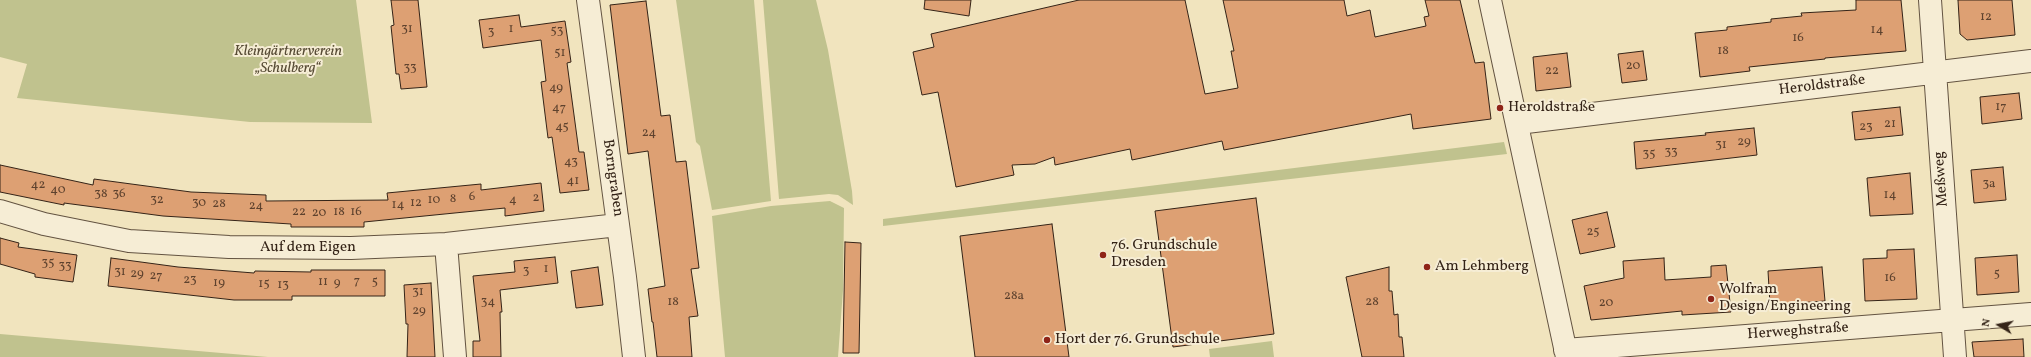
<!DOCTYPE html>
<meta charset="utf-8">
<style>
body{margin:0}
#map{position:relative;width:2031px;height:357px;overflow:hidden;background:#f1e4be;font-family:Vollkorn,serif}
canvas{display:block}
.north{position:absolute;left:1979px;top:305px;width:40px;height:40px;-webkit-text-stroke:3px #f6edd5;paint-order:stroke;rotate:280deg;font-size:11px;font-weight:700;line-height:16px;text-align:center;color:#342317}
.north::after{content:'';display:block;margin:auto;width:14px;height:18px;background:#342317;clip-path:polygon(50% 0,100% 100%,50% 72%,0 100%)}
</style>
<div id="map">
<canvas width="2031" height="357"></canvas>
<div class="north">N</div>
</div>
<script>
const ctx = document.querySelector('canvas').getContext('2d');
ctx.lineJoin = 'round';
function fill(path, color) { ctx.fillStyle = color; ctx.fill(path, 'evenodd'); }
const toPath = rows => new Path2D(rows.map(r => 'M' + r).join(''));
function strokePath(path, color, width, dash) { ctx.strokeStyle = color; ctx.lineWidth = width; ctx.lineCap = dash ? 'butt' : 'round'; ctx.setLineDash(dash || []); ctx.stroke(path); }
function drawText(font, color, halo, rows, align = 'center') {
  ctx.font = font + ' Vollkorn,serif'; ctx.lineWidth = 4; ctx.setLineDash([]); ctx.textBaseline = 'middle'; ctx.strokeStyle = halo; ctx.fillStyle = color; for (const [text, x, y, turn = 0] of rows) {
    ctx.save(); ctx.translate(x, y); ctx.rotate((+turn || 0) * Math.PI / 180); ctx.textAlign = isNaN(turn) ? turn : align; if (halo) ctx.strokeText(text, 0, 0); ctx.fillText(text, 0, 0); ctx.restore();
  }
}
fill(toPath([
 [0,0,356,0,372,123,250,122,17,98,27,64,0,57],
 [676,0,754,0,771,201,712,210,700,146,696,142],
 [763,0,816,0,828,50,852,191,853,205,838,195,829,194,779,199],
 [1504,142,1507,154,883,226,883,219],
 [830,201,844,208,843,290,838,357,725,357,712,216,771,206],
 [0,334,268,357,0,357],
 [1272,341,1274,357,1210,357,1209,349]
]), '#c0c28e');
const building = toPath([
 [391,0,418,0,427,87,401,89,399,74,396,74,391,26,394,25,391,0],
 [925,0,971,0,969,16,924,9,925,0],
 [1079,0,1185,0,1205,94,1238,88,1231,51,1234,51,1223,0,1344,0,1347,16,1370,10,1375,37,1426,26,1424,17,1429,16,1425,0,1460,0,1475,63,1484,62,1491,119,1413,129,1411,114,1224,150,1222,141,1132,160,1130,149,1055,165,1054,157,1035,164,1012,165,1014,175,956,187,938,92,922,95,913,52,934,47,931,34,1079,0],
 [1856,0,1901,0,1906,51,1825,58,1825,59,1749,67,1750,71,1700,77,1695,33,1727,30,1727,27,1771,22,1771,19,1802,16,1801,13,1856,10,1856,0],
 [1958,0,2012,0,2015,35,1967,40,1960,34,1958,0],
 [646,1,661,116,670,115,676,162,686,161,699,268,691,269,698,316,689,317,692,357,657,357,653,322,652,322,648,289,665,286,648,151,628,154,610,5,646,1],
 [519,15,521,27,565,21,571,62,567,63,579,152,584,152,589,190,560,193,552,137,548,138,541,82,546,81,541,40,483,48,479,20,519,15],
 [1643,51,1647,80,1622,83,1618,54,1643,51],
 [1567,53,1571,87,1536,91,1533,57,1567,53],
 [2019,93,2022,119,1982,124,1980,97,2019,93],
 [1900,107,1903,135,1855,140,1852,112,1900,107],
 [1754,128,1757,155,1636,169,1634,142,1706,135,1705,133,1754,128],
 [0,165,93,185,94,179,191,192,266,195,266,201,388,200,387,193,481,184,481,190,541,183,544,211,505,216,505,208,364,222,364,227,291,227,291,224,163,216,64,203,64,205,0,192,0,165],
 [2003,167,2006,200,1974,203,1971,170,2003,167],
 [1910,173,1913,214,1870,216,1867,178,1910,173],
 [1256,198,1274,334,1173,347,1155,211,1256,198],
 [1607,212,1615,247,1580,254,1572,220,1607,212],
 [1052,224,1069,357,975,357,960,236,1052,224],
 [0,238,19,243,18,247,77,255,73,282,35,277,35,274,0,264,0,238],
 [845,242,861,243,859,353,843,353,845,242],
 [1914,249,1917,299,1865,301,1863,259,1887,258,1887,250,1914,249],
 [2017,255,2019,292,1977,295,1975,258,2017,255],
 [555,257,558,283,500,290,502,312,500,312,501,357,473,357,473,341,480,341,473,276,515,272,514,261,555,257],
 [111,258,178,267,254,273,255,271,311,272,311,270,385,270,385,296,292,296,292,300,234,300,108,286,111,258],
 [1664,258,1665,280,1711,277,1711,266,1726,265,1731,312,1682,315,1682,311,1591,320,1584,286,1624,278,1623,261,1664,258],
 [598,267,603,305,576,308,571,271,598,267],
 [1389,267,1389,291,1392,291,1394,315,1398,314,1399,337,1402,337,1404,357,1362,357,1346,277,1389,267],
 [1822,267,1825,301,1770,305,1768,271,1822,267],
 [431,283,435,357,407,357,408,324,406,324,404,285,431,283],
 [2023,339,2024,357,1974,357,1972,342,2023,339]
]);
fill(building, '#dda073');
strokePath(building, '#342317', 1);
const minor = toPath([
 [588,0,625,277,634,357],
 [1490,0,1567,357],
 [1930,0,1955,357],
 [1518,123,2031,61],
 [0,211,44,224,129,241,229,247,351,248,446,244,618,225],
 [446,244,455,357],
 [1565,350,2031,314]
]);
strokePath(minor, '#635341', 24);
strokePath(minor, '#f6edd5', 22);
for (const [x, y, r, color] of [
 [1500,108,4,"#8f2418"],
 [1103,255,4,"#8f2418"],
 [1427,267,4,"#8f2418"],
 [1711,299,4,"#8f2418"],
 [1047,340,4,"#8f2418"]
]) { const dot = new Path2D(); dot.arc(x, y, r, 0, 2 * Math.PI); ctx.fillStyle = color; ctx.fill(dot); strokePath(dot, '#f6edd5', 1.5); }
drawText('13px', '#5e422e', null, [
 ["12",1986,18],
 ["31",407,30],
 ["1",511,30],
 ["14",1877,31],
 ["53",557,32],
 ["3",491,33],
 ["16",1798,39],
 ["18",1723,52],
 ["51",560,54],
 ["20",1633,67],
 ["33",410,69],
 ["22",1552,72],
 ["49",556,89],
 ["17",2001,108],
 ["47",559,109],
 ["21",1890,125],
 ["45",562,128],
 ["23",1866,128],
 ["24",649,134],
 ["29",1744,143],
 ["31",1721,146],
 ["33",1671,153],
 ["35",1649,155],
 ["43",571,163],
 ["41",573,182],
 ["3a",1989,185],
 ["42",38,186],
 ["40",58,191],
 ["38",101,195],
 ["36",119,195],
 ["14",1890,196],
 ["6",472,198],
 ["2",536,199],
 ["8",453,200],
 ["32",157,201],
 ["10",434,201],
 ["4",513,201],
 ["30",199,204],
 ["12",416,204],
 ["28",219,205],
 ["14",398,206],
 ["24",256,207],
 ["22",299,213],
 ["18",339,213],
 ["16",356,213],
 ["20",319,214],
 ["25",1593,233],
 ["35",48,264],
 ["33",65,267],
 ["1",546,270],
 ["3",526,272],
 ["31",120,273],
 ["29",137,275],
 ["5",1997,275],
 ["27",156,277],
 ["16",1890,279],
 ["23",190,281],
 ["7",357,282],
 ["11",323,283],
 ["5",375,283],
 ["19",219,284],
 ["9",337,284],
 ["15",264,285],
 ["13",283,286],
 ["31",418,293],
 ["28a",1014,297],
 ["34",488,303],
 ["18",673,303],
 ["28",1372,303],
 ["20",1606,304],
 ["29",419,312]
]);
drawText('italic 15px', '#574b35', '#f6edd5', [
 ["Kleingärtnerverein",288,52],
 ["„Schulberg“",288,69]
]);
drawText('15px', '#342317', '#f6edd5', [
 ["Heroldstraße",1822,86,-7],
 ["Borngraben",612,178,82],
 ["Meßweg",1942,179,-94],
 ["Auf dem Eigen",308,248],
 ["Herweghstraße",1798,332,-4]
]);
drawText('15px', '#342317', '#f6edd5', [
 ["Heroldstraße",1508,108],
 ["76. Grundschule",1111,246],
 ["Dresden",1111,263],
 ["Am Lehmberg",1435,267],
 ["Wolfram",1719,290],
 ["Design/Engineering",1719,307],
 ["Hort der 76. Grundschule",1055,340]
], 'left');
</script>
